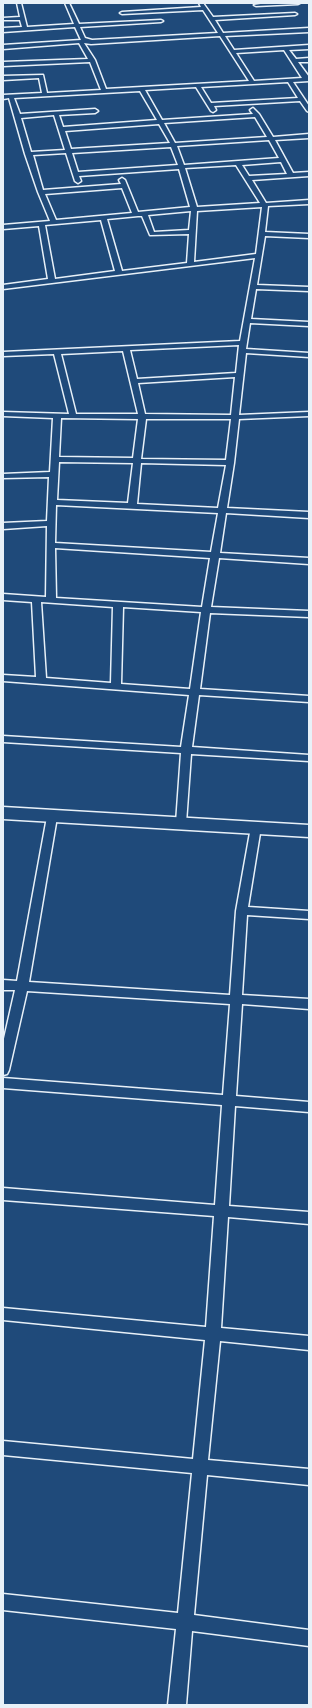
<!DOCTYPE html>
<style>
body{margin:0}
#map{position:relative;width:312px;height:1708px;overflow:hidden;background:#1f4a7a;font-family:"Balsamiq Sans",sans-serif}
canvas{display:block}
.frame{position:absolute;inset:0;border:4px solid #e8f1f8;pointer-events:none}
</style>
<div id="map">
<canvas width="312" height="1708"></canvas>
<div class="frame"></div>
</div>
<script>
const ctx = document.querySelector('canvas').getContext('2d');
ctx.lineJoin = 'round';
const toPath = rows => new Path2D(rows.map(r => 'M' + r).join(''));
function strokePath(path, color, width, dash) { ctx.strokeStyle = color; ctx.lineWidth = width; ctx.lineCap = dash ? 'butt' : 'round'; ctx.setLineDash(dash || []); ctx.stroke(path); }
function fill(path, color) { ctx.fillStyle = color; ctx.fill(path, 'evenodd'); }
const minor = toPath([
 [17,3,21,3,27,27,74,24,65,3,69,3,79,24,161,20,163,21,161,22,80,27,85,38,92,40,218,33,203,10,122,14,120,13,122,12,201,7,199,3,203,3,213,17,295,13,297,14,295,15,215,20,223,33,309,28,309,32,225,36,234,50,309,45,309,49,289,50,296,59,309,58,309,62,298,62,309,77,309,81,293,82,309,106,309,112,307,111,300,101,214,106,216,110,213,112,211,111,196,87,145,90,162,120,253,114,250,110,253,108,259,114,273,137,309,134,309,138,275,140,293,173,309,172,309,176,252,180,266,203,309,200,309,204,268,206,265,232,309,234,309,238,265,236,257,285,309,287,309,291,256,289,251,319,309,322,309,326,250,323,246,349,309,353,309,357,246,353,239,415,309,412,309,416,239,419,234,463,227,508,309,512,309,518,226,513,220,553,309,558,309,564,219,558,211,607,309,611,309,617,210,613,200,689,309,696,309,702,199,695,192,747,309,755,309,761,191,754,186,823,185,826,181,827,177,826,176,823,181,753,3,742,3,736,181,747,189,695,3,681,3,675,36,677,32,602,3,600,3,594,46,597,47,526,3,529,3,523,47,521,49,477,3,478,3,474,50,472,53,418,3,416,3,412,69,414,54,354,3,356,3,352,240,341,255,258,3,289,3,285,48,279,39,226,3,229,3,225,50,221,38,192,25,154,9,98,3,99,3,95,42,93,39,78,3,80,3,76,43,75,47,93,101,90,90,62,3,66,3,62,88,59,79,43,3,49,3,45,81,40,75,27,3,32,3,28,22,27,20,20,3,20,3,18,20,17,17,3],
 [220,36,249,81,106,89,95,60,84,43,91,44,220,36],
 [284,50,302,78,254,81,236,53,284,50],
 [288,82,298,98,211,103,201,87,288,82],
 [140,91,157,120,63,127,59,115,95,113,98,111,95,109,20,114,14,98,140,91],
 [54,115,65,150,31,152,21,118,54,115],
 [255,117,267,137,175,143,164,123,255,117],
 [159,124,170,143,71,149,65,131,159,124],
 [269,140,279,158,184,165,177,146,269,140],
 [171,147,178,165,78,172,72,153,171,147],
 [66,153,75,181,78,183,81,181,79,176,179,169,190,207,138,212,125,180,122,178,119,180,121,184,43,190,33,155,66,153],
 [281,162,287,174,249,176,242,165,281,162],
 [236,165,260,203,197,207,185,168,236,165],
 [122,188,132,213,56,220,45,194,122,188],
 [262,207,256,254,194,262,197,211,262,207],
 [191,211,189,230,154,232,148,215,191,211],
 [138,216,142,216,150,235,189,234,187,263,122,271,107,219,138,216],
 [101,220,115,271,55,279,45,225,101,220],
 [239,345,236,373,137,379,130,350,239,345],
 [123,351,138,414,76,414,61,354,123,351],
 [235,377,231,415,145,414,138,383,235,377],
 [61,418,138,419,133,458,59,457,61,418],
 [146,419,231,419,226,460,141,459,146,419],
 [59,462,133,463,128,503,57,500,59,462],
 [141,463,226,465,218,508,137,504,141,463],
 [56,505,218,513,211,552,55,543,56,505],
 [55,548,210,558,202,607,56,598,55,548],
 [41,602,113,607,111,683,46,678,41,602],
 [123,607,201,612,190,689,121,684,123,607],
 [267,3,300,3,298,4,256,6,254,5,267,3],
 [52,813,56,814,57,817,29,982,230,995,236,911,251,827,252,824,256,823,260,824,261,827,248,907,309,911,309,919,247,915,242,995,309,999,309,1009,242,1004,236,1096,309,1102,309,1112,235,1106,229,1206,309,1212,309,1224,228,1217,221,1328,309,1336,309,1350,220,1341,208,1460,309,1469,309,1485,207,1475,194,1615,309,1630,309,1646,192,1631,186,1705,168,1705,176,1629,3,1610,3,1594,178,1613,192,1473,3,1455,3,1441,193,1459,205,1340,3,1320,3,1308,206,1327,214,1216,3,1200,3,1188,215,1205,222,1105,3,1088,3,1078,223,1095,230,1004,27,991,9,1070,7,1074,3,1075,3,1043,15,990,3,990,3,980,17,981,47,817,48,814,52,813]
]);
const trunk = toPath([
 [3,807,309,825,309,837,3,819,3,807]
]);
strokePath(minor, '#e8f1f8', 3);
strokePath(trunk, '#e8f1f8', 3);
fill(minor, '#1f4a7a');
fill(trunk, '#1f4a7a');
</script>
